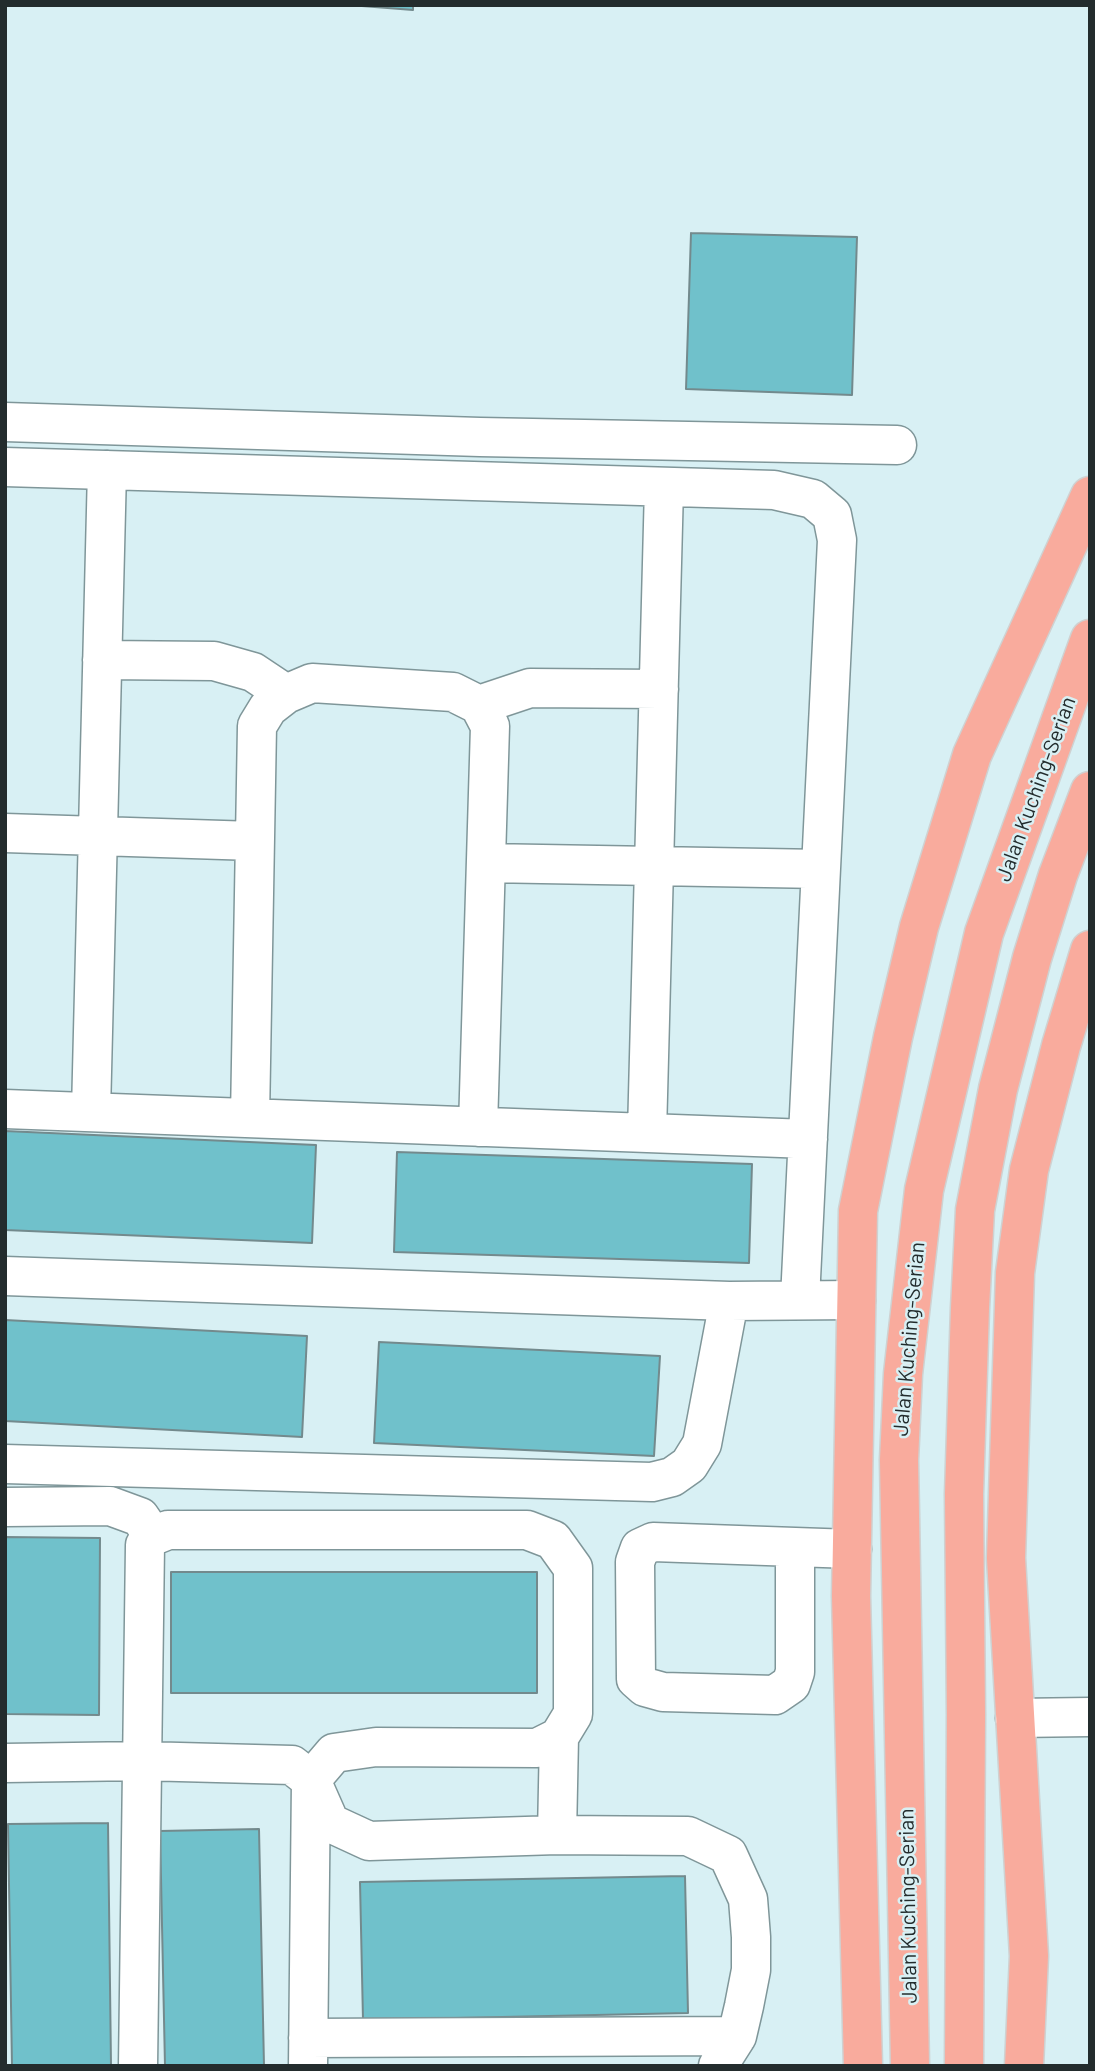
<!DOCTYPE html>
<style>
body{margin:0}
#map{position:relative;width:1095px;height:2071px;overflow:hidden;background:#d8f0f4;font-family:Barlow,sans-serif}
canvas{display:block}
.frame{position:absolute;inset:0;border:7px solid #232c2d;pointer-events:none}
</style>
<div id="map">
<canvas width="1095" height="2071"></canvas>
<div class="frame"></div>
</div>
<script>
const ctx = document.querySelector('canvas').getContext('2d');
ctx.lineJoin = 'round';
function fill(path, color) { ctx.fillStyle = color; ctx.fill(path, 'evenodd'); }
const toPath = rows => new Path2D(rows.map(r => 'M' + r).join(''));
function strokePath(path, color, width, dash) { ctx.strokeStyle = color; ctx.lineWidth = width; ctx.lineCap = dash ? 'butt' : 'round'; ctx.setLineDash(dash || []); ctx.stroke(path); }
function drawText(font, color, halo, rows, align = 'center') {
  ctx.font = font + ' Barlow,sans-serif'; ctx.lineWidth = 5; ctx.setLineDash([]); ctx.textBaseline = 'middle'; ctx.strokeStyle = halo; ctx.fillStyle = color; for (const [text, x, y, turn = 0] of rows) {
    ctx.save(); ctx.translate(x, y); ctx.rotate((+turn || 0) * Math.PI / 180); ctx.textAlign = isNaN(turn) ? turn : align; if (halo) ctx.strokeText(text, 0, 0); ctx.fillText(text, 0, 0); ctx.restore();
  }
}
const building = toPath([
 [349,5,413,5,413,10,349,5],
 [691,233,857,237,852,395,686,389,691,233],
 [5,1131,316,1145,312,1243,5,1230,5,1131],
 [397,1152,752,1164,749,1263,394,1252,397,1152],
 [5,1320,307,1336,302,1437,5,1421,5,1320],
 [379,1342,660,1356,654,1456,374,1443,379,1342],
 [5,1537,100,1538,99,1715,5,1714,5,1537],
 [171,1572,537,1572,537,1693,171,1693,171,1572],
 [108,1823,111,2066,12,2066,8,1824,108,1823],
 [259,1829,264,2066,165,2066,160,1831,259,1829],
 [685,1876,688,2013,363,2020,360,1882,685,1876]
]);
fill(building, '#70c1cb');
strokePath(building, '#738a8d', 2);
const minor = toPath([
 [5,422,480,437,897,445],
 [5,467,774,490,813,499,832,515,837,540,800,1299],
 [102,660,214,661,253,672,286,694],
 [479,705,530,688,659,689],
 [5,833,254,841],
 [486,863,821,869],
 [5,1109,808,1139],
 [91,1112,107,470],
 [250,1118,257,726,268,708,286,694,312,683,453,692,479,705,490,726,478,1127],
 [647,1133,664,487],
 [5,1276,729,1301,856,1300],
 [5,1464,652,1482,672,1477,689,1465,702,1444,729,1301],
 [5,1507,110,1506,140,1517,153,1536],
 [795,1549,795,1672,791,1684,775,1695,663,1692,645,1687,636,1679,635,1562,640,1548,653,1542,852,1549],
 [1015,1718,1090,1717],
 [5,1763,142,1761,292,1765,311,1780,330,1823,369,1841,557,1835,688,1836,728,1855,748,1899,751,1937,751,1970,744,2006,737,2036,718,2066],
 [557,1835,559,1737],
 [308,2038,737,2036],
 [138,2066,145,1545,153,1536,168,1530,527,1530,553,1540,573,1568,573,1714,559,1737,537,1748,376,1747,334,1753,311,1780,308,2066]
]);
const highway = toPath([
 [863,2066,851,1596,858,1211,893,1037,919,927,972,755,1090,496],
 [910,2066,899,1460,903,1374,924,1190,984,933,1090,639],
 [964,2066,966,1715,964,1494,970,1308,975,1210,998,1089,1032,958,1058,875,1090,791],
 [1024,2066,1029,1956,1006,1558,1015,1273,1029,1170,1061,1046,1090,950]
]);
strokePath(minor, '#7f9699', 41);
strokePath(highway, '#cfd1d1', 41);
strokePath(minor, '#fff', 38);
strokePath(highway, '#f9ab9d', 38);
drawText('21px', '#232c2d', '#d8f0f4', [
 ["Jalan Kuching-Serian",1036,789,-70],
 ["Jalan Kuching-Serian",909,1339,-85],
 ["Jalan Kuching-Serian",908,1906,-91]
]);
</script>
